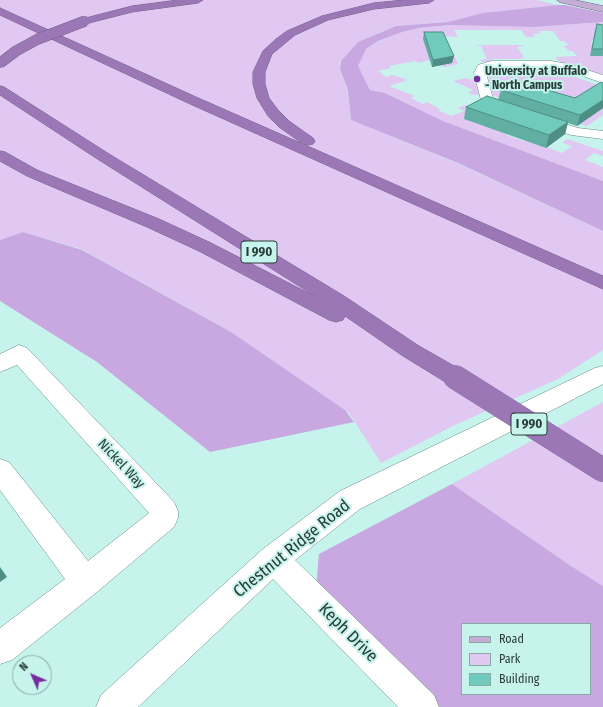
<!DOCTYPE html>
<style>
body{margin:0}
#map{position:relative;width:603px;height:707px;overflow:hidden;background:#c6f3eb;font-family:"Fira Sans Condensed",sans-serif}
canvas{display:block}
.legend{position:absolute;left:461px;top:623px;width:130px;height:72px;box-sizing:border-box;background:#c6f3eb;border:1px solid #88aaa4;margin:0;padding:5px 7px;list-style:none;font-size:12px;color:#2a3c39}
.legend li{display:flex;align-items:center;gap:8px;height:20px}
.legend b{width:20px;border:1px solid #88aaa4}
.north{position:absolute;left:12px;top:655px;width:40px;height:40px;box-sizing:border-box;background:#c6f3eb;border:1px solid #88aaa4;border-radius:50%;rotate:315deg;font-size:11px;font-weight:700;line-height:16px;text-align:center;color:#2a3c39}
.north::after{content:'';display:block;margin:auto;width:14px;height:18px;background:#772da0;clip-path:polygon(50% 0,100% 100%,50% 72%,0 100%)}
</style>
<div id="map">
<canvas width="603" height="707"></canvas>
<ul class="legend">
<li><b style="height:5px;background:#c3add3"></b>Road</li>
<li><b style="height:11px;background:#e1c8f3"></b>Park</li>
<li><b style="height:11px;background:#71cbbd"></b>Building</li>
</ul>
<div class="north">N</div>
</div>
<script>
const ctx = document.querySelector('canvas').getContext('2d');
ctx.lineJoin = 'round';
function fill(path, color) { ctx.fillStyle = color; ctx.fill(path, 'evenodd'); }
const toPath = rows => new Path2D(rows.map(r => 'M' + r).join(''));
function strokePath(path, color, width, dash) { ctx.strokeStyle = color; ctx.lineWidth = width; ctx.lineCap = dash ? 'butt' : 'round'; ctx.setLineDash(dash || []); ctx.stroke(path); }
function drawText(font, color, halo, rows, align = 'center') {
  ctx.font = font + ' "Fira Sans Condensed",sans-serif'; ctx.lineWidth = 4; ctx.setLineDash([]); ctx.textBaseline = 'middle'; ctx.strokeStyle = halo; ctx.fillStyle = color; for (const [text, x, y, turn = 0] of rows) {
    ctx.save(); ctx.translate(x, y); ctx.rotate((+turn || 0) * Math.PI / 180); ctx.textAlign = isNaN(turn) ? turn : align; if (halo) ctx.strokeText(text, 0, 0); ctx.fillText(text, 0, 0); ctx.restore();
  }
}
fill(toPath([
 [0,0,537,0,558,5,484,13,448,22,395,26,358,42,339,63,348,94,351,120,459,164,603,231,603,350,558,379,453,426,381,463,349,413,231,332,81,249,23,232,0,240],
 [603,22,603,32,597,41,592,40,591,45,596,45,603,56,603,76,575,66,561,63,555,57,577,56,572,51,569,51,564,46,569,45,564,41,560,41,553,31,539,31,541,33,533,34,535,37,526,37,521,30,454,30,458,37,441,36,433,55,454,55,458,64,444,67,431,60,418,63,415,61,389,66,391,68,378,71,386,77,393,75,408,80,389,86,415,96,411,98,423,104,427,102,440,109,438,110,451,116,464,111,458,108,465,105,489,113,474,123,509,133,506,135,523,141,527,139,562,153,572,146,562,143,567,139,603,151,603,156,594,153,585,160,603,167,603,181,443,121,385,93,370,90,358,67,360,58,366,49,377,42,401,32,418,28,449,25,534,27],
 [473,45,522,45,524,46,517,47,524,57,520,59,491,59,492,61,490,62,482,62,479,60,487,59,481,46],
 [487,70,559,71,603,87,603,115,587,126,580,124,591,116,493,96],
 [466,78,476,81,479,95,470,94,469,92,473,90,453,81],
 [603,402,603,586,571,566,452,484]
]), '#e1c8f3');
fill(toPath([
 [558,5,565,5,603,13,603,22,534,27,449,25,418,28,402,32,378,41,366,49,358,66,370,90,385,93,443,121,603,181,603,231,458,163,351,120,348,91,340,68,341,61,358,42,396,26,448,22,483,13],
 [23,232,82,250,231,332,345,410,354,422,210,452,97,362,0,301,0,240],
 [452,484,571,566,603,586,603,707,422,707,315,600,319,554],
 [462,624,590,624,590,694,462,694]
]), '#c9a7e1');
const minor = toPath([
 [491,61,551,61,568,64,603,75,603,83,562,69,551,67,492,67,487,69,486,73,493,99,496,101,578,128,603,131,603,139,571,135,486,107,481,100,474,73,478,65,491,61],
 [19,345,27,348,174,502,178,511,178,518,174,527,97,592,12,660,0,664,0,628,65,579,0,490,0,459,9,462,88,561,149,513,17,365,0,372,0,354,19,345],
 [603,366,603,384,360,509,295,560,434,695,439,707,398,707,273,579,138,707,96,707,101,695,263,549,340,491,595,368,603,366]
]);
const major = toPath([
 [557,0,575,0,603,6,603,12,559,2,557,0]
]);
const highway = toPath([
 [178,0,203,0,198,3,132,12,85,24,80,21,82,19,132,6,178,0],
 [404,0,434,0,429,3,374,9,328,20,295,35,272,54,265,72,265,84,269,98,278,110,289,121,313,138,315,141,313,144,308,145,303,144,279,127,268,116,257,98,253,84,253,72,263,51,276,39,287,31,322,16,374,3,404,0],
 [0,8,196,97,603,276,603,289,188,103,0,15,0,8],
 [0,86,4,87,109,154,344,296,419,346,463,371,466,377,463,383,455,385,447,383,403,356,345,316,343,320,336,322,329,320,199,251,147,227,27,176,0,161,0,151,5,152,37,170,159,219,211,243,318,298,99,160,0,95,0,86]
]);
strokePath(minor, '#648e87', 1);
strokePath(major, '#73628a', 1);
strokePath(highway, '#73628a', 1);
fill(minor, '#fff');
fill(major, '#c3add3');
fill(highway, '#9b77b5');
const highwayBridgeFar1 = toPath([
 [0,63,16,51,38,39,85,21]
]);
const highwayBridge = toPath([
 [455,377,603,470]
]);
strokePath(highwayBridgeFar1, '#73628a', 11, []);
strokePath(highwayBridge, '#73628a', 24, []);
strokePath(highwayBridgeFar1, '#9b77b5', 10);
strokePath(highwayBridge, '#9b77b5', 24);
fill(toPath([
 [597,24,603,25,603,56,590,56,595,31],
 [424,32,454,56,452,63,432,67,423,39],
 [603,83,603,108,577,126,568,123,565,134,546,148,464,119,466,107,498,100,501,90,575,98]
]), '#61afa3');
fill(toPath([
 [454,56,452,63,432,67,433,60],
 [603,100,603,108,577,126,580,115],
 [568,122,565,134,546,148,549,135],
 [0,567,7,577,0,582]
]), '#4f8e84');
const building = toPath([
 [597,24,603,25,603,49,592,49,597,24],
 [424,32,443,32,454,56,433,60,424,32],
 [517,81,575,98,601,82,603,83,603,100,580,115,501,90,517,81],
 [487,96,568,122,549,135,466,107,487,96]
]);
fill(building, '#71cbbd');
strokePath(building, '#4f8e84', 1);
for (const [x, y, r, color] of [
 [477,79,4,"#772da0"]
]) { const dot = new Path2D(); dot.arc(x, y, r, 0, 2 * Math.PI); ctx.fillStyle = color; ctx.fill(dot); strokePath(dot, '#c6f3eb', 1.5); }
drawText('bold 12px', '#2a3c39', '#c6f3eb', [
 ["University at Buffalo",485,72],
 ["- North Campus",485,86]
], 'left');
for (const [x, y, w] of [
 [259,252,36],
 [529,424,36]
]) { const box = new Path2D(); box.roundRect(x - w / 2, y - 11, w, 22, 3); ctx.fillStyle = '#c6f3eb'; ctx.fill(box); strokePath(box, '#2a3c39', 1); }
drawText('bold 13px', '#2a3c39', null, [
 ["I 990",259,252],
 ["I 990",529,424]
]);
drawText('14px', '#2a3c39', '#c6f3eb', [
 ["Nickel Way",121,464,47]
]);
drawText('17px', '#2a3c39', '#c6f3eb', [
 ["Chestnut Ridge Road",292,549,-39],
 ["Keph Drive",348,633,45]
]);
</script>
